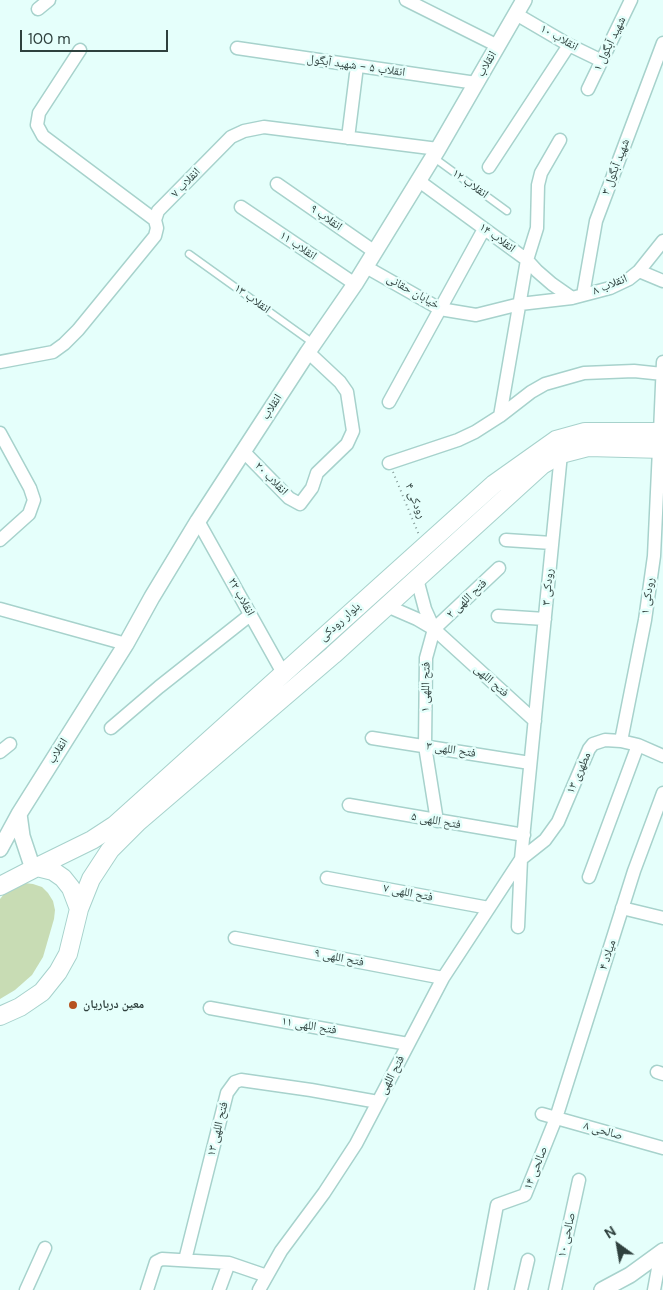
<!DOCTYPE html>
<meta charset="utf-8">
<style>
body{margin:0}
#map{position:relative;width:663px;height:1290px;overflow:hidden;background:#e5fffb;font-family:"DM Sans",sans-serif}
canvas{display:block}
.north{position:absolute;left:593px;top:1220px;width:50px;height:50px;-webkit-text-stroke:4px #e5fffb;paint-order:stroke;rotate:328deg;font-size:14px;font-weight:700;line-height:20px;text-align:center;color:#2f413e}
.north::after{content:'';display:block;margin:auto;width:18px;height:22px;background:#2f413e;clip-path:polygon(50% 0,100% 100%,50% 72%,0 100%)}
.scale{position:absolute;left:20px;top:30px;width:148px;height:22px;box-sizing:border-box;border:2px solid #2f413e;border-top:0;padding-left:6px;font-size:15px;line-height:18px;white-space:nowrap;color:#2f413e;-webkit-text-stroke:4px #e5fffb;paint-order:stroke}
</style>
<div id="map">
<canvas width="663" height="1290"></canvas>
<div class="north">N</div>
<div class="scale">100 m</div>
</div>
<script>
const ctx = document.querySelector('canvas').getContext('2d');
ctx.lineJoin = 'round';
function fill(path, color) { ctx.fillStyle = color; ctx.fill(path, 'evenodd'); }
const toPath = rows => new Path2D(rows.map(r => 'M' + r).join(''));
function strokePath(path, color, width, dash) { ctx.strokeStyle = color; ctx.lineWidth = width; ctx.lineCap = dash ? 'butt' : 'round'; ctx.setLineDash(dash || []); ctx.stroke(path); }
function drawText(font, color, halo, rows, align = 'center') {
  ctx.font = font + ' "DM Sans","Noto Naskh Arabic",sans-serif'; ctx.lineWidth = 5; ctx.setLineDash([]); ctx.textBaseline = 'middle'; ctx.strokeStyle = halo; ctx.fillStyle = color; for (const [text, x, y, turn = 0] of rows) {
    ctx.save(); ctx.translate(x, y); ctx.rotate((+turn || 0) * Math.PI / 180); ctx.textAlign = isNaN(turn) ? turn : align; if (halo) ctx.strokeText(text, 0, 0); ctx.fillText(text, 0, 0); ctx.restore();
  }
}
fill(toPath([
 [25,883,33,884,42,887,48,893,53,901,55,910,54,919,43,957,32,975,15,990,0,999,0,899,8,889]
]), '#c8dcb4');
const service = toPath([
 [433,157,507,211],
 [189,254,313,343]
]);
const minor = toPath([
 [406,0,498,46],
 [38,9,49,0],
 [516,14,569,45,602,61],
 [237,48,476,83],
 [80,50,39,113,37,125,43,136,155,220],
 [588,89,631,0],
 [348,138,357,66],
 [489,167,569,45],
 [419,181,527,260,537,271,552,284,572,298],
 [277,184,375,252],
 [241,207,355,284],
 [366,267,440,309,476,315,520,304,572,298,610,288,629,279,639,271,663,241],
 [639,271,663,281],
 [583,295,596,221,663,43],
 [0,362,53,352,64,344,78,330,155,236,157,228,155,220,158,211,231,137,244,131,264,127,438,149],
 [389,402,484,229],
 [500,416,527,260,537,228,538,185,541,173,560,140],
 [660,432,663,362],
 [0,433,30,488,34,500,29,514,0,540],
 [244,452,289,498,300,504,312,488,317,473,347,444,353,431,347,392,340,382,308,352],
 [389,463,458,440,475,432,500,416,531,392,545,384,584,373,634,371,663,374],
 [198,521,283,673],
 [506,540,552,543],
 [417,579,425,609,434,629],
 [387,606,417,619,434,629,535,721],
 [0,609,126,644],
 [498,616,545,619],
 [434,629,426,658,425,746,437,821],
 [434,629,499,568],
 [111,728,159,687,250,615],
 [372,738,530,763],
 [621,741,645,620,654,556,659,449],
 [0,752,10,744],
 [349,805,524,835],
 [589,877,638,745],
 [327,878,489,908],
 [622,908,663,918],
 [518,927,521,859,561,454],
 [235,938,443,978],
 [210,1008,408,1044],
 [657,1072,663,1074],
 [542,1114,663,1148],
 [185,1260,227,1093,235,1082,241,1080,311,1090,378,1102],
 [26,1290,45,1248],
 [147,1290,156,1262,162,1259,229,1263,267,1276],
 [219,1290,229,1263],
 [259,1290,281,1251,324,1193,356,1144,443,978,521,859,545,840,558,822,589,749,593,744,605,740,621,741,638,745,663,756],
 [481,1290,497,1205,525,1195,556,1118,634,871,663,793],
 [521,1290,528,1260],
 [555,1290,579,1180],
 [654,1290,661,1252]
]);
const tertiary = toPath([
 [19,814,22,836,33,869],
 [0,849,19,814,126,644,152,597,198,521,308,352,355,284,438,149,524,0],
 [602,1290,630,1275,663,1251]
]);
const secondary = toPath([
 [37,867,92,840,115,825,494,484,556,440,585,432,663,432],
 [0,886,37,867,53,871,63,878,71,888,79,909],
 [0,1016,20,1007,42,992,58,972,68,954,79,909,91,879,110,850,138,822,333,655,542,465,561,454,588,447,663,449]
]);
strokePath(service, '#a7d2cc', 9);
strokePath(minor, '#a7d2cc', 15);
strokePath(tertiary, '#a7d2cc', 18);
strokePath(secondary, '#a7d2cc', 20);
strokePath(toPath([
 [393,472,419,535]
]), '#869c99', 2, [1, 4]);
strokePath(service, '#fff', 6);
strokePath(minor, '#fff', 12);
strokePath(tertiary, '#fff', 15);
strokePath(secondary, '#fff', 18);
for (const [x, y, r, color] of [
 [73,1005,5,"#b65220"]
]) { const dot = new Path2D(); dot.arc(x, y, r, 0, 2 * Math.PI); ctx.fillStyle = color; ctx.fill(dot); strokePath(dot, '#e5fffb', 2); }
drawText('12px', '#2f413e', '#e5fffb', [
 ["انقلاب ۱۰",559,38,29],
 ["شهید آبگول ۱",610,44,-64],
 ["انقلاب",487,64,-60],
 ["انقلاب ۵ - شهید آبگول",356,66,8],
 ["شهید آبگول ۳",616,167,-69],
 ["انقلاب ۷",186,183,-46],
 ["انقلاب ۱۲",470,184,36],
 ["انقلاب ۹",326,218,35],
 ["انقلاب ۱۴",497,238,36],
 ["انقلاب ۱۱",298,246,34],
 ["انقلاب ۸",610,285,-22],
 ["خیابان حقانی",413,292,29],
 ["انقلاب ۱۳",252,299,36],
 ["انقلاب",272,407,-57],
 ["انقلاب ۲۰",271,479,45],
 ["رودکی ۴",415,501,68],
 ["رودکی ۳",548,587,-85],
 ["رودکی ۱",648,596,-82],
 ["انقلاب ۲۲",241,597,61],
 ["فتح اللهی ۲",467,599,-44],
 ["بلوار رودکی",340,622,-42],
 ["فتح اللهی",491,681,42],
 ["فتح اللهی ۱",426,687,-89],
 ["فتح اللهی ۳",451,750,9],
 ["انقلاب",58,751,-58],
 ["مطهری ۱۳",579,773,-66],
 ["فتح اللهی ۵",436,821,10],
 ["فتح اللهی ۷",408,893,11],
 ["میلاد ۴",608,955,-72],
 ["فتح اللهی ۹",339,958,11],
 ["فتح اللهی ۱۱",309,1026,10],
 ["فتح اللهی",392,1075,-62],
 ["فتح اللهی ۱۳",218,1129,-76],
 ["صالحی ۸",603,1131,16],
 ["صالحی ۱۴",536,1168,-68],
 ["صالحی ۱۰",567,1235,-77]
]);
drawText('bold 12px', '#2f413e', '#e5fffb', [
 ["معین درباریان",83,1005]
], 'left');
</script>
